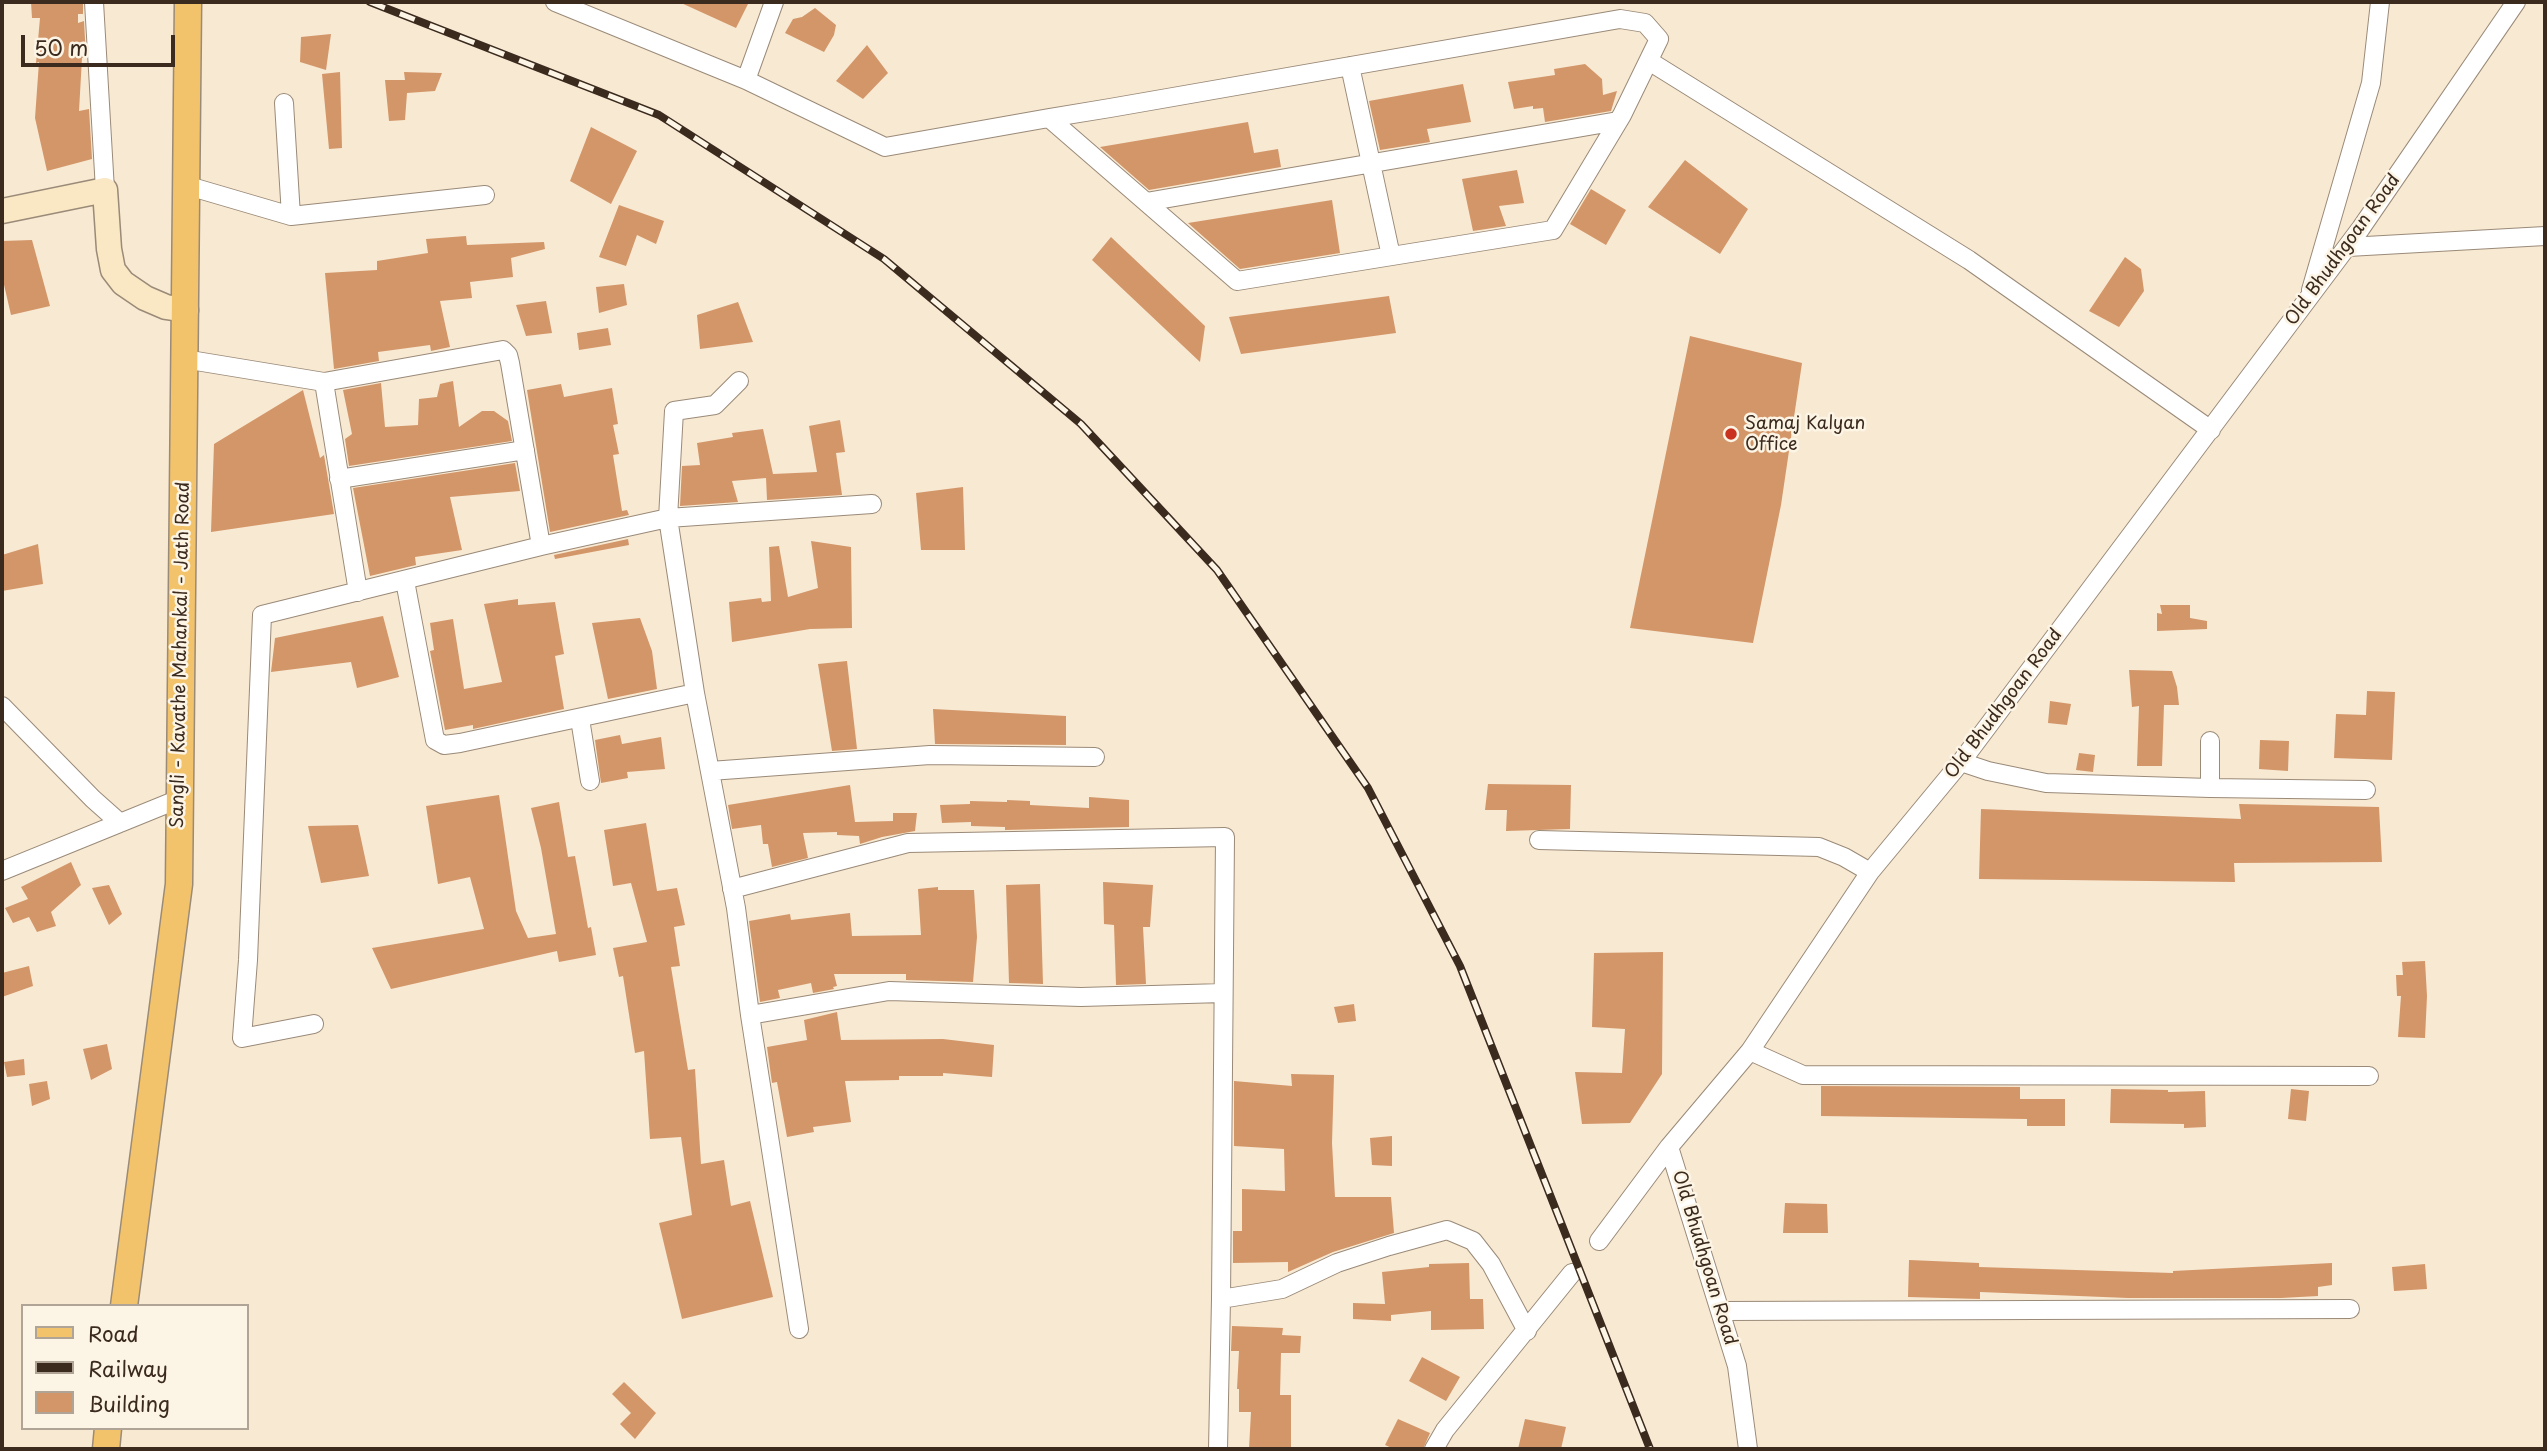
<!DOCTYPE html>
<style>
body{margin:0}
#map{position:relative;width:2547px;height:1451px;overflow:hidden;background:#f8e9d3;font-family:"Playpen Sans",sans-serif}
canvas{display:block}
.frame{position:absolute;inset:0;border:4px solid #3b2a1e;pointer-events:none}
.legend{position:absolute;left:21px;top:1304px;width:228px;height:126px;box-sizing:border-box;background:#fcf5e5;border:2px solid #afa495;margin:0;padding:9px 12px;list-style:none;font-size:21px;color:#3b2a1e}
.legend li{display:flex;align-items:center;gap:14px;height:35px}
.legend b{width:35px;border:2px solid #afa495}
.scale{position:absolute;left:21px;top:35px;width:154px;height:32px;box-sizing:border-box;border:4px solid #3b2a1e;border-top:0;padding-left:9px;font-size:21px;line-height:24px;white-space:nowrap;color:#3b2a1e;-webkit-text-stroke:5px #fcf5e5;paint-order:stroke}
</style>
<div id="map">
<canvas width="2547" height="1451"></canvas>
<div class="frame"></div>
<ul class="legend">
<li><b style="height:9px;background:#f2c36a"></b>Road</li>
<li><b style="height:9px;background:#3b2a1e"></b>Railway</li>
<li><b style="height:19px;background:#d39669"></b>Building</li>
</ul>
<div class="scale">50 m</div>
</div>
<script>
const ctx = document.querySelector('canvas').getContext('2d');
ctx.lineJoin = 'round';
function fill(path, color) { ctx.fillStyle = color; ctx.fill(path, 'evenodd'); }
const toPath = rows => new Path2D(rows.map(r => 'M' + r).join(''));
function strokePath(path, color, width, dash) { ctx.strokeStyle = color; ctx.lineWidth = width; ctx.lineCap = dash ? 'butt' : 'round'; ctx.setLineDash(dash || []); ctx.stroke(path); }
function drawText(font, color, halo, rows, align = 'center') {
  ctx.font = font + ' "Playpen Sans",sans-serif'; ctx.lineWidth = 5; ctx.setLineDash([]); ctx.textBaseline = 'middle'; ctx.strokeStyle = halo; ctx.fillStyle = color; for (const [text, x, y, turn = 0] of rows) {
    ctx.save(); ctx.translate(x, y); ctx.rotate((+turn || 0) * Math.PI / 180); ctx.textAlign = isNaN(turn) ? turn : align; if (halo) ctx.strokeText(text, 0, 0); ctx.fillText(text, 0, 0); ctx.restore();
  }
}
fill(toPath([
 [31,2,83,2,83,14,78,14,78,23,84,21,86,57,82,58,79,111,89,109,92,159,47,171,35,118,39,62,36,63,40,18,32,18],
 [679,2,749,2,736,28],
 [815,8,836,25,834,35,824,52,785,33,793,19,802,17],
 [331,34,326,70,300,62,301,37],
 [867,45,888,73,863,99,836,81],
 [1585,64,1602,79,1603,95,1617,91,1611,111,1545,122,1543,108,1533,109,1533,106,1514,109,1508,82,1555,75,1554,69],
 [340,72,342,148,329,149,322,74],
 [404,72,442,73,435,91,407,93,405,120,389,121,385,80,405,80],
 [1463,84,1471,122,1427,129,1430,142,1380,150,1369,101],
 [1248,122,1254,153,1278,149,1281,167,1149,190,1100,147],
 [591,127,637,151,611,204,570,181],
 [1685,160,1748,209,1720,254,1648,207],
 [1517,170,1524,203,1499,206,1506,226,1473,231,1462,179],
 [1591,189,1626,210,1606,245,1570,224],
 [1332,200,1340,253,1240,269,1188,223],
 [619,205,664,221,656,244,637,235,626,266,599,257],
 [466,236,467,245,544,242,545,249,511,258,513,277,470,282,472,298,440,301,450,347,431,351,430,345,378,352,379,361,334,369,325,273,377,270,377,261,428,253,426,239],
 [1111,237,1205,326,1200,362,1092,260],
 [32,240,50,306,11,315,2,276,2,241],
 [2125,257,2141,269,2144,291,2119,327,2089,311],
 [624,284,627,305,599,313,596,287],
 [1389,296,1396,333,1241,354,1229,317],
 [546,301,552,333,526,336,516,305],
 [738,302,753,342,700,349,697,315],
 [608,328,611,345,579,350,577,333],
 [1690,336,1802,363,1781,505,1753,643,1630,628],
 [453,381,459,427,482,411,494,411,508,421,512,441,349,466,345,439,352,434,343,390,381,383,385,427,418,425,419,399,437,397,440,384],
 [561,384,564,397,612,388,618,424,613,425,619,454,613,455,622,511,627,510,629,515,550,532,527,390],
 [303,390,320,458,324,455,334,514,211,532,214,444],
 [840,420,845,452,836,453,842,495,767,500,766,478,732,481,738,502,680,506,682,466,700,465,697,443,733,437,732,433,763,429,773,474,817,472,809,426],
 [515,463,520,491,450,497,462,550,415,557,416,565,370,576,353,488],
 [963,487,965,550,921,550,916,493],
 [628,539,629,545,555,559,554,555],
 [811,541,851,547,852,628,810,629,732,642,729,602,761,598,762,602,771,601,769,547,779,546,788,597,818,588],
 [38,544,43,584,2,591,2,555],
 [518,599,518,605,555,602,564,654,555,656,564,709,473,729,473,725,445,730,430,651,434,650,430,623,453,619,464,689,502,682,484,604],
 [2160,605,2190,605,2190,618,2207,621,2207,629,2157,631,2157,613,2162,614],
 [383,616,399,677,357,688,351,662,271,672,275,638],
 [640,618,652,651,657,689,608,699,592,623],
 [847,661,857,749,832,751,818,664],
 [2129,670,2172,671,2177,687,2179,705,2164,705,2162,766,2137,766,2139,706,2132,707],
 [2367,691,2395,692,2392,760,2334,758,2336,714,2366,715],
 [2050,701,2071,704,2067,725,2048,723],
 [933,709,1066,716,1066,745,935,744],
 [620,735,622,744,661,737,665,769,627,772,628,778,601,783,595,740],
 [2260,740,2289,741,2288,771,2259,769],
 [2079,753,2095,755,2093,772,2076,770],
 [1488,784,1571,785,1570,829,1506,831,1507,810,1485,810],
 [850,785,855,822,893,821,893,813,917,813,915,831,882,837,860,844,859,836,837,835,837,832,803,833,808,858,772,867,768,844,763,844,761,825,732,829,728,805],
 [499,795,516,911,528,938,556,934,541,848,531,808,559,802,568,857,575,856,588,928,591,927,596,955,559,962,557,951,391,989,372,948,484,929,470,877,438,884,426,806],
 [1089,797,1129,800,1129,827,1005,830,1005,827,971,826,971,822,942,823,940,805,970,804,970,801,1007,802,1007,800,1030,801,1030,805,1089,808],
 [2239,804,2379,807,2382,862,2234,863,2235,882,1979,879,1981,809,2241,819],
 [646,823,657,891,677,888,685,925,674,927,680,966,671,967,688,1070,695,1069,701,1164,724,1160,731,1206,750,1201,773,1297,682,1319,659,1223,692,1215,681,1137,650,1139,644,1051,635,1053,623,976,619,977,613,948,647,942,631,883,613,886,604,830],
 [358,825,369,876,321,883,308,826],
 [71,862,81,885,51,912,56,926,37,932,29,917,13,923,5,908,28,899,21,887],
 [1103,882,1153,885,1150,927,1143,927,1146,984,1116,985,1114,925,1104,924],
 [1040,884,1043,984,1009,983,1006,885],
 [109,885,122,914,109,925,92,888],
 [938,887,938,890,974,890,977,937,973,982,906,980,906,974,834,974,837,986,833,987,834,989,813,993,811,983,778,990,780,998,760,1002,749,921,790,914,791,920,850,913,852,936,921,935,918,889],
 [1663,952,1662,1074,1630,1123,1582,1124,1575,1072,1622,1073,1625,1029,1592,1027,1594,953],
 [2425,961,2427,996,2425,1038,2398,1037,2401,996,2397,996,2396,975,2403,975,2402,962],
 [29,966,33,986,2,997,2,973],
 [1354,1004,1356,1021,1338,1023,1334,1007],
 [837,1012,841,1040,943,1039,994,1045,992,1077,943,1073,943,1076,899,1076,899,1080,845,1081,851,1122,813,1127,814,1132,787,1137,777,1082,772,1083,767,1047,807,1040,804,1020],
 [107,1044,112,1069,91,1080,83,1049],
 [24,1059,25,1075,7,1077,4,1062],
 [1291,1074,1334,1075,1332,1143,1335,1197,1391,1197,1394,1233,1333,1252,1288,1272,1288,1262,1233,1263,1233,1231,1242,1231,1242,1189,1285,1191,1284,1149,1234,1146,1234,1081,1292,1086],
 [47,1081,50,1099,32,1106,29,1084],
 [1821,1086,2020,1087,2020,1099,2065,1099,2065,1126,2027,1126,2027,1119,1821,1116],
 [2111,1089,2168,1090,2168,1092,2205,1091,2206,1127,2184,1128,2184,1124,2110,1123],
 [2291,1089,2309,1091,2306,1121,2288,1119],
 [1392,1136,1392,1166,1372,1165,1370,1138],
 [1785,1203,1827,1204,1828,1233,1783,1233],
 [1909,1260,1979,1263,1979,1267,2173,1273,2173,1271,2332,1263,2332,1285,2318,1287,2318,1296,2281,1298,2128,1298,1980,1292,1980,1299,1908,1297],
 [1469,1263,1470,1299,1483,1299,1484,1329,1431,1330,1431,1311,1391,1315,1391,1321,1353,1319,1353,1303,1385,1304,1382,1272,1429,1267,1429,1264],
 [2425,1264,2427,1289,2394,1291,2392,1267],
 [1232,1326,1283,1328,1282,1335,1301,1336,1300,1353,1281,1353,1280,1395,1291,1395,1291,1449,1249,1449,1251,1412,1239,1412,1239,1389,1237,1389,1239,1351,1231,1351],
 [1422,1357,1460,1377,1446,1401,1409,1381],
 [624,1382,656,1413,635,1439,620,1424,631,1413,612,1394],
 [1398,1419,1430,1433,1423,1449,1394,1449,1385,1445],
 [1525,1419,1566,1427,1561,1449,1518,1449]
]), '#d39669');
const street = toPath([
 [94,2,105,190],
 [555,2,746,80,885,147,1049,118,1110,108,1620,19,1645,23,1659,39,1622,115,1553,230,1237,281,1049,118],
 [1649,61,1969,260,2211,430],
 [1350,66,1391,256],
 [746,80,774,2],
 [185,185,291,216,284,103],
 [1146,202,1618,121],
 [291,216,485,195],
 [2348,247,2545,236],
 [2311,290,2371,83,2380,2],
 [184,359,324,382,503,350,508,355,510,363,541,546],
 [324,382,358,592],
 [339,479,525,450],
 [405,581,435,740,444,745,460,743,695,693,668,518,872,504],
 [695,693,736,908,750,1015,889,991,1081,997,1223,993],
 [2,706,93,799,120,823],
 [580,719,590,781],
 [1961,762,1988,771,2046,783,2210,788,2210,741],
 [710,771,930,755,1095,757],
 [2210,788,2366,790],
 [1539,840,1819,847,1844,857,1870,872],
 [2,871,179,799],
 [732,889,908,843,1225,837,1221,1299],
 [750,1015,799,1329],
 [314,1024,242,1038,248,960,262,615,541,546,668,518,674,411,715,405,739,381],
 [1750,1051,1803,1075,2369,1076],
 [1599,1241,1669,1147],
 [1722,1311,2350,1309],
 [1218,1449,1221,1299,1282,1289,1337,1263,1389,1246,1447,1230,1473,1241,1491,1264,1527,1331],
 [1434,1449,1445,1430,1572,1273],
 [1748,1449,1737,1366,1669,1147,1750,1051,1870,872,1961,762,2361,228,2516,2]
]);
const secondary = toPath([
 [2,211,105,190,109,249,113,270,123,283,145,298,166,307,186,310]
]);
const primary = toPath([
 [124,1306,179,884,188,2],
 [106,1449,108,1428]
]);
strokePath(street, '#9a8a78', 20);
strokePath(secondary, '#9a8a78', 27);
strokePath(primary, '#9a8a78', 29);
strokePath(street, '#fff', 18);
strokePath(secondary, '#fae7c3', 24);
strokePath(primary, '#f2c36a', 26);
const rail = toPath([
 [370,2,659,115,884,259,1081,424,1217,570,1368,788,1460,966,1650,1449]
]);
strokePath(rail, '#3b2a1e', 8);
strokePath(rail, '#fcf5e5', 5, [16]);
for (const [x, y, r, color] of [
 [1731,434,7,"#c8321e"]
]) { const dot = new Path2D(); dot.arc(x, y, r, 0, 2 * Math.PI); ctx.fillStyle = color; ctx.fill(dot); strokePath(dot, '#fcf5e5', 2.5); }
drawText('18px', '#3b2a1e', '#fcf5e5', [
 ["Old Bhudhgoan Road",2343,250,-54],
 ["Sangli - Kavathe Mahankal - Jath Road",181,655,-89],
 ["Old Bhudhgoan Road",2004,704,-53],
 ["Old Bhudhgoan Road",1704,1258,73]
]);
drawText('18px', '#3b2a1e', '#fcf5e5', [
 ["Samaj Kalyan",1745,424],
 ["Office",1745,445]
], 'left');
</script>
